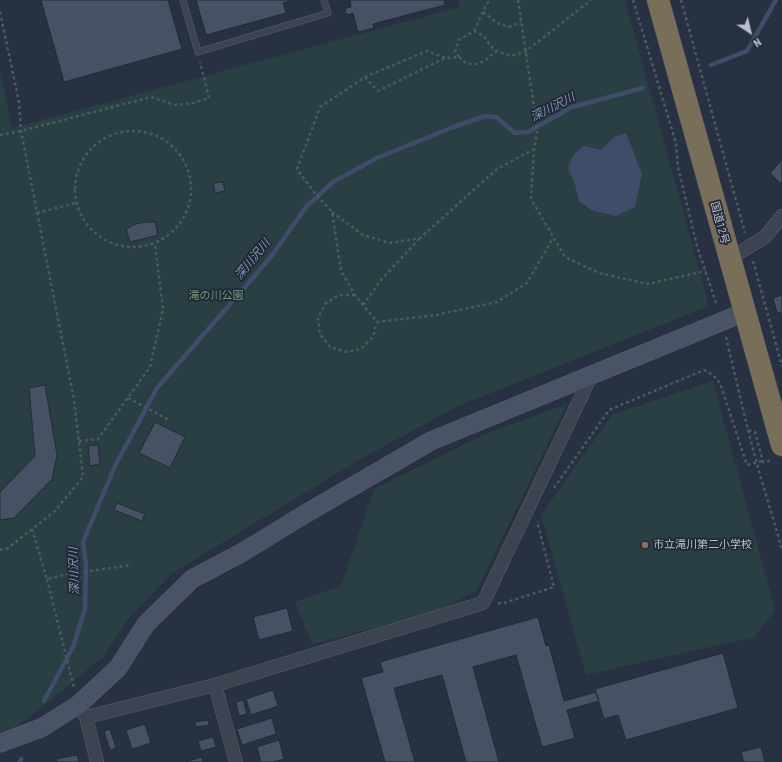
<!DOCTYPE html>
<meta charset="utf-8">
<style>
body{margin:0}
#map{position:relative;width:782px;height:762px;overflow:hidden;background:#283142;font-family:"Roboto Condensed",sans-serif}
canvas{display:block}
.north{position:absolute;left:730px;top:12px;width:40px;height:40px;-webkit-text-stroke:3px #212937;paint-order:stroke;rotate:145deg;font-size:11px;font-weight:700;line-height:16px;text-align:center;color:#b9bfcc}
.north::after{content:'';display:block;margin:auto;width:14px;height:18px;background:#b9bfcc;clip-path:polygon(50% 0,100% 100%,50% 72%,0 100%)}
</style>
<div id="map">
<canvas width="782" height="762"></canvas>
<div class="north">N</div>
</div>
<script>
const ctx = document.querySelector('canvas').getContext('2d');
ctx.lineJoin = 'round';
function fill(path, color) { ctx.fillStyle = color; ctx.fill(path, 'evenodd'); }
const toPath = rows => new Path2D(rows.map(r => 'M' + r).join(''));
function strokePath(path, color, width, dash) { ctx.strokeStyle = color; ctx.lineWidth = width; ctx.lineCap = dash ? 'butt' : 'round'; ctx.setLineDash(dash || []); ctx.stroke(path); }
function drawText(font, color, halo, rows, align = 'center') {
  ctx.font = font + ' "Roboto Condensed","Noto Sans JP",sans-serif'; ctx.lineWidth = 3.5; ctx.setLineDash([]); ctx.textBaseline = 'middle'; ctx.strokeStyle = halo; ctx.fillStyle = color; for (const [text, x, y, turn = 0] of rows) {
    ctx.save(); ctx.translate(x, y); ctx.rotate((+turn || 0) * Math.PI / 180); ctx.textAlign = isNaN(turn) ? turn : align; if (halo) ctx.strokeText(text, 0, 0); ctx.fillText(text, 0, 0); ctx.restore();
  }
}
fill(toPath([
 [459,0,625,0,709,306,458,406,359,460,273,512,171,574,129,618,103,657,57,695,16,727,0,731,0,69,12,128,460,7],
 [713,381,775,611,754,637,586,675,541,515,612,415],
 [567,404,477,590,440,611,312,644,295,602,341,586,374,489,485,434]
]), '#2a3f43');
fill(toPath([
 [626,133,642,174,635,207,616,216,591,210,579,201,575,184,568,168,574,154,584,146,601,150,614,137]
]), '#3f4d6b');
strokePath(toPath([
 [711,65,747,51,776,0],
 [44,701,73,647,85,609,86,564,83,542,115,466,157,388,270,258,306,207,333,182,377,158,456,126,485,116,496,117,515,133,528,132,572,107,643,88],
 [20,762,21,759]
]), '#3f4d6b', 4.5);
const building = toPath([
 [41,0,168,0,182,49,64,82,41,0],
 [196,0,293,0,283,3,286,13,206,35,196,0],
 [350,0,444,0,445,5,373,24,374,28,358,32,353,13,348,15,345,12,346,8,351,7,350,0],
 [782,160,782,181,780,183,770,173,782,160],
 [223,182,225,191,215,193,213,183,223,182],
 [145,222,155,222,158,235,130,242,126,229,136,224,145,222],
 [782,295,782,320,780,312,777,313,773,298,782,295],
 [45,385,57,455,52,479,14,518,0,520,0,492,35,456,29,388,45,385],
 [155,422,185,437,170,468,139,453,155,422],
 [98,445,100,464,90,466,88,446,98,445],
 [117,503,145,514,142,521,114,510,117,503],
 [287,608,293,631,259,640,253,617,287,608],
 [538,617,546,646,549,645,564,701,596,692,599,701,567,710,575,738,542,747,516,655,473,667,499,762,466,762,442,675,394,688,415,762,385,762,361,678,383,672,380,662,538,617],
 [723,653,738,708,626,740,618,715,604,719,595,689,723,653],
 [273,690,278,706,251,715,246,699,273,690],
 [243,700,247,714,239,716,236,702,243,700],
 [272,718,276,734,242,745,237,729,272,718],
 [208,720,209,725,196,727,195,722,208,720],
 [145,724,151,743,132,749,126,730,145,724],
 [110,729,116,748,110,750,104,731,110,729],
 [213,737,216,747,201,751,198,741,213,737],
 [279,740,284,759,273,762,261,762,257,747,279,740],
 [761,747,765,762,744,762,741,752,761,747],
 [77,755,79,762,57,762,56,759,77,755],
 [202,757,203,762,185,762,202,757]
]);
fill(building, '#475164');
strokePath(building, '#232b39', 1);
const lane = toPath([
 [183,0,198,52,328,13,324,0]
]);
const street = toPath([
 [729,259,765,237,782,216],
 [215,685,236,762],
 [81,711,86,717,97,762],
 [86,717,215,685,483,603,591,376]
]);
const secondary = toPath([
 [0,743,41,728,78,705,118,668,146,624,192,579,243,552,305,514,431,441,745,312]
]);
const highway = toPath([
 [658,0,782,445]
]);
strokePath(lane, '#575f6c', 7);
strokePath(street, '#575f6c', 14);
strokePath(secondary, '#575f6c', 19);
strokePath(highway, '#444c59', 23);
strokePath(toPath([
 [518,0,536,120,537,133,534,149,531,199,565,257,599,273,647,284,706,271],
 [633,0,676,143,678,167,697,246,717,306],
 [681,0,745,233],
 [0,12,19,102,21,131,74,400,83,477,55,511,8,548,0,550],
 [483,12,497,23,509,27,521,22],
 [474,31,486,5,490,0],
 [459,57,455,50,459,40,474,31,484,36,489,44,496,51,511,56,525,52,591,0],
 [445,58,427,51,365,77,320,107,297,169,313,191,332,212,341,271,355,295,377,322,436,315,497,302,527,283,553,238],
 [365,77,378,91,445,58,459,57,467,64,477,64,486,60,496,51],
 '75 189a58 58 0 1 1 116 0a58 58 0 1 1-116 0Z',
 [0,135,21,131,151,97,175,105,193,103,209,98,200,62],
 [332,212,363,235,390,243,420,238,497,169,534,149],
 [37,213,76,203],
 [753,261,782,366],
 [355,295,339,295,325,304,318,318,320,334,330,347,346,352,361,349,373,337,377,322],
 [363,305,381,280,420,238],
 [726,337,748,430,755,432,763,462,772,460],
 [128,398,169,420],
 [748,430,758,468,782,549],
 [79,441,98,439,150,367,163,309,155,244],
 [554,488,609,410,704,370,713,375,720,383,747,465,762,461],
 [32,529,47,579,68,574,132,565],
 [47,579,74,688],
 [498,603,504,603,554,587,537,521]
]), '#485b60', 2.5, [3, 3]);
strokePath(lane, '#3c4452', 6);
strokePath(street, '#3c4452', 13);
strokePath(secondary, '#4a5265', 18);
strokePath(highway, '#786e59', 22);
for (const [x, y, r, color] of [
 [645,545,4,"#8d6e63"]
]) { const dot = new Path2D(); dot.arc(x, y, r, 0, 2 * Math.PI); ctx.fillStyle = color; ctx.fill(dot); strokePath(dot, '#212937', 1.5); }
drawText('11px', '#b9bfcc', '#212937', [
 ["国道12号",719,223,75]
]);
drawText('11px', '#719c7e', '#212937', [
 ["滝の川公園",216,296]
]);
drawText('11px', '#b9bfcc', '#212937', [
 ["市立滝川第二小学校",653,545]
], 'left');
drawText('italic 12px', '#8293b2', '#212937', [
 ["深川沢川",553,108,-27],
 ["深川沢川",253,260,-51],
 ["深川沢川",75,571,-92]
]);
</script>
